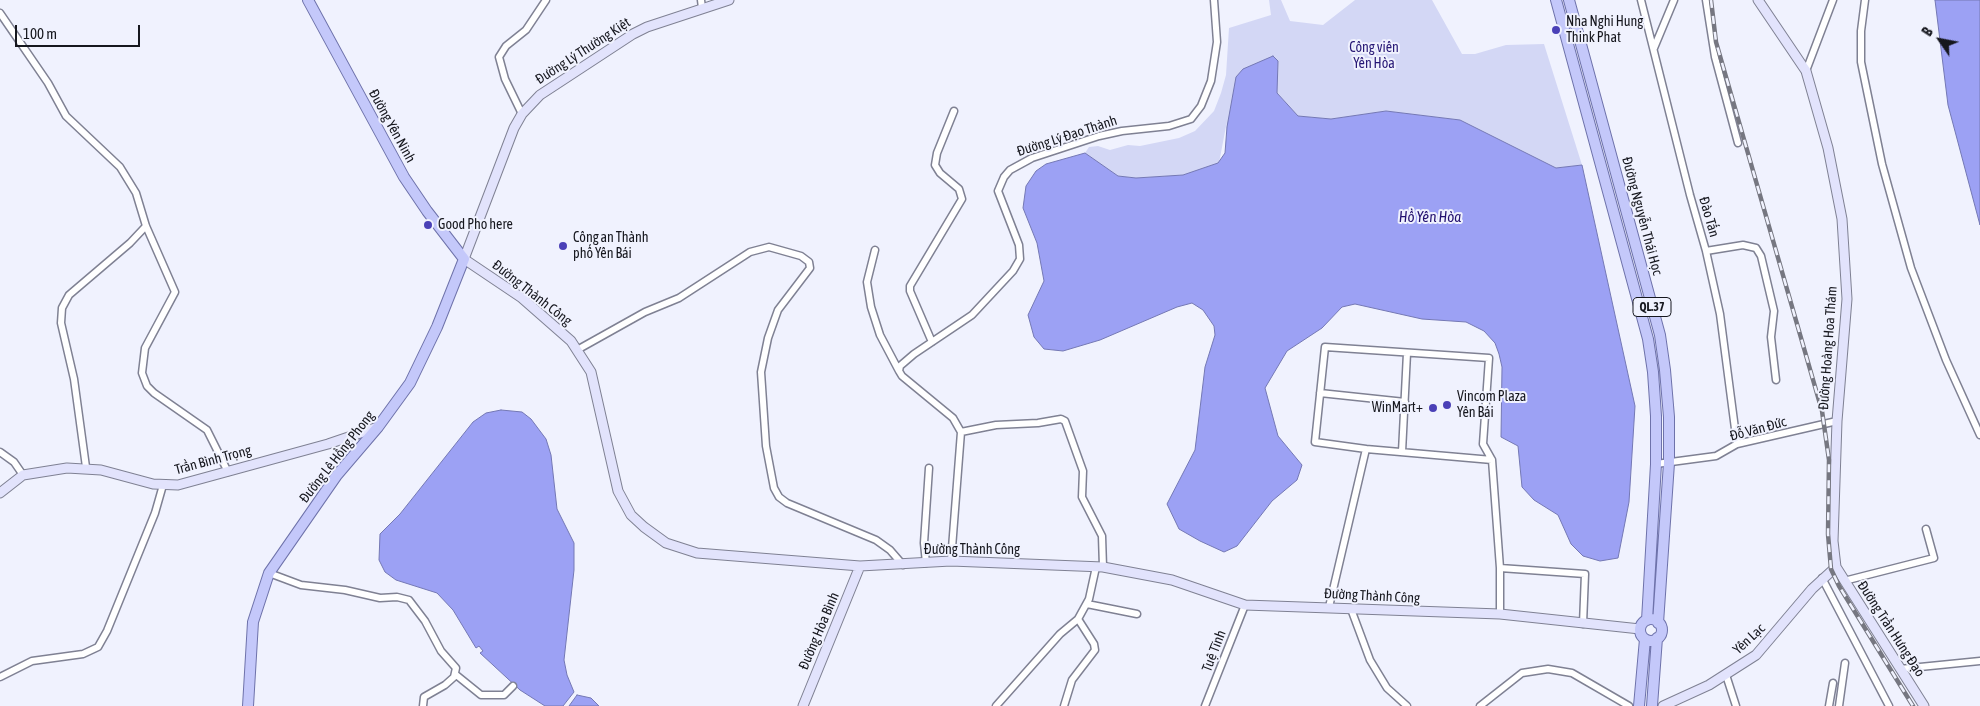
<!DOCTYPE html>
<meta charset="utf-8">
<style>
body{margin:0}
#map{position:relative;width:1980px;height:706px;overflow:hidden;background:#f0f2fe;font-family:"Asap Condensed",sans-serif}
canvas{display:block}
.north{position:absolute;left:1915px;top:15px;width:50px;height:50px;-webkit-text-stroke:4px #f0f2fe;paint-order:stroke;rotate:303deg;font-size:14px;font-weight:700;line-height:20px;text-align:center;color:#16171e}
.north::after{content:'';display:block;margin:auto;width:18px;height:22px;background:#16171e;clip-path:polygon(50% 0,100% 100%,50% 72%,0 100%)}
.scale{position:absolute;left:15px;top:25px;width:125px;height:22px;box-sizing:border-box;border:2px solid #16171e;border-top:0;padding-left:6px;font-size:15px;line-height:18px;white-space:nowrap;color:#16171e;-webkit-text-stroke:4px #f0f2fe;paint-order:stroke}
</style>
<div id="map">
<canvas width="1980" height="706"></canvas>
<div class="north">B</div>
<div class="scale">100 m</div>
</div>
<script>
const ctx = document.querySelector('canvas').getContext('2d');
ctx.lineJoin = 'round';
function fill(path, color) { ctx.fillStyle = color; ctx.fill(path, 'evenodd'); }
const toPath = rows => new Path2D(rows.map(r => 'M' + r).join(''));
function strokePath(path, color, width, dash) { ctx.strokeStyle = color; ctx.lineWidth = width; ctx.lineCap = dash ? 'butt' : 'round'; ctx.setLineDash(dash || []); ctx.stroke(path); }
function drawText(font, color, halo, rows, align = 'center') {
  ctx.font = font + ' "Asap Condensed",sans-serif'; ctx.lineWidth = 4; ctx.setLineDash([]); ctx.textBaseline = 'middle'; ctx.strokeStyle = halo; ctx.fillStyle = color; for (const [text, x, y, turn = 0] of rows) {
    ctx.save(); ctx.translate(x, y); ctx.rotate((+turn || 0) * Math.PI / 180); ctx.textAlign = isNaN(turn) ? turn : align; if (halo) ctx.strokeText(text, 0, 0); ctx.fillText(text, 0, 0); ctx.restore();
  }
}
fill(toPath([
 [1269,0,1281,0,1290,21,1323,25,1355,0,1432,0,1462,54,1475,54,1506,45,1544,44,1582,165,1556,168,1460,120,1386,111,1331,119,1298,116,1277,93,1278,61,1226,129,1227,121,1219,163,1183,175,1136,178,1118,176,1085,153,1089,147,1098,146,1110,150,1128,145,1140,146,1179,138,1195,131,1214,111,1221,93,1226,75,1229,28,1271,15]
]), '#d3d7f5');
const water = toPath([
 [1935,0,1980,0,1980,225,1948,105,1935,0],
 [1273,56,1278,61,1277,93,1298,116,1331,119,1386,111,1460,120,1556,168,1582,165,1635,406,1629,502,1618,558,1600,561,1583,556,1571,544,1558,515,1534,500,1522,487,1518,446,1501,437,1502,367,1499,354,1495,343,1484,331,1466,322,1422,319,1355,304,1342,307,1322,328,1287,351,1265,388,1278,436,1302,465,1297,480,1272,501,1237,546,1224,552,1200,541,1179,529,1167,504,1195,450,1205,367,1215,335,1214,326,1203,310,1192,303,1177,307,1100,340,1063,351,1044,349,1034,337,1028,315,1044,281,1037,243,1023,208,1026,186,1036,171,1046,164,1085,153,1118,176,1136,178,1183,175,1218,163,1225,153,1227,127,1236,77,1243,69,1273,56],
 [501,410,522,412,531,419,546,439,551,455,557,509,574,543,574,570,564,660,567,675,574,692,563,706,545,706,520,690,480,653,483,651,479,646,476,648,453,610,437,593,396,580,385,572,379,560,380,534,400,514,473,422,486,413,501,410],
 [577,695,591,698,599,706,569,706,577,695]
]);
fill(water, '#9ca1f4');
strokePath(water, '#7478b4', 1);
const street = toPath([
 [701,0,702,8],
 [1641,0,1690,195,1706,251,1720,314,1737,444],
 [1706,0,1715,57,1738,143],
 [1865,0,1861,31,1861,62,1882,164,1911,268,1946,360,1980,435],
 [0,13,48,83,66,116,120,167,136,193,146,226,175,292,145,348,142,373,147,386,154,393,207,430,228,472],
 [1654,48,1674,0],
 [1806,71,1833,0],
 [522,114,505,79,499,57,506,46,526,30,546,0],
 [875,250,867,282,871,307,880,335,899,371],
 [1706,251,1743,245,1756,248,1761,256,1774,311,1771,337,1776,380],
 [932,342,910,291,910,286,962,199,959,189,940,173,935,165,937,153,954,111],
 [577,350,645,312,679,298,750,252,769,247,801,256,809,262,810,268,778,310,768,338,761,372,766,446,774,488,779,497,787,503,876,540,890,550,903,565],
 [1320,393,1405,402],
 [961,432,996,425,1038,423,1061,419,1065,421,1083,471,1082,497,1102,536,1103,567],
 [1366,449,1315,442,1325,347,1489,358,1483,444,1492,460,1500,568,1585,574,1583,624],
 [0,452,14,462,23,475],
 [1402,452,1407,353],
 [1656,464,1716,456,1737,444,1837,421],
 [86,467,74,379,61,323,62,308,69,295,130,243,146,226],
 [951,561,961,432,953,418,902,376,899,371,900,366,914,354,972,315,1013,271,1020,259,1019,245,998,191,1004,177,1010,170,1032,158,1099,136,1122,131,1169,126,1191,119,1201,106,1211,81,1217,42,1214,0],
 [926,563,924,543,929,468],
 [269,573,301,585,345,590,380,598,397,597,409,600,425,621,441,651,456,668,454,677,445,685,424,697,423,706],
 [1822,578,1889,706],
 [1844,581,1934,558,1926,529],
 [1087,604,1137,614],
 [1329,607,1366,449,1492,460],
 [1351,609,1370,660,1387,688,1407,706],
 [1500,614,1500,568],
 [1900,669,1980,661],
 [455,674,481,695,504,695,513,686],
 [1726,675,1736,706],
 [0,677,32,661,83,654,98,647,107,631,155,513,163,485],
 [996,706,1060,634,1078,619,1089,599,1096,567],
 [1064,706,1072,680,1095,650,1094,644,1078,619],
 [1205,706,1245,605],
 [1480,706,1522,673,1548,669,1572,673,1629,706],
 [1829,706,1833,683],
 [1839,706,1845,663]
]);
const secondary = toPath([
 [729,0,647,27,633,34,540,95,522,114,514,128,464,259,522,298,571,341,591,372,618,491,631,515,644,527,666,543,697,553,860,566,951,561,1103,567,1172,580,1245,605,1500,614,1640,629],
 [1758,0,1806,71,1828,148,1842,219,1847,299,1837,421,1833,541,1836,567,1924,706],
 [0,493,23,475,67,468,101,470,153,484,178,485,328,444,378,427],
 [803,706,860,566],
 [1663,706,1709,685,1756,655,1812,589,1836,567]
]);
const primary = toPath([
 [1556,0,1648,339,1653,372,1656,416,1656,464,1647,620],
 [1569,0,1660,335,1665,370,1669,417,1669,463,1658,623],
 '1640 630a11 11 0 1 1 22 0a11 11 0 1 1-22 0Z',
 [248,706,253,622,269,573,337,475,378,427,410,383,437,327,464,259,427,211,404,177,308,0],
 [1639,706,1645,639],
 [1652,706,1657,638]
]);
strokePath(street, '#7f8193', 9);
strokePath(secondary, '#7f8193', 11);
strokePath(primary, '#6e72aa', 12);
strokePath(street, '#fff', 6);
strokePath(secondary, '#e2e3fc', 9);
strokePath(primary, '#c4c8fa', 10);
const rail = toPath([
 [1711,0,1716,42,1822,411,1829,460,1828,534,1831,569,1839,586,1913,706]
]);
strokePath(rail, '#767781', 4.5);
strokePath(rail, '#f0f2fe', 2.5, [8]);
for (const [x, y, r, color] of [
 [1556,30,5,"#4a40b7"],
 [428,225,5,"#4a40b7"],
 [563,246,5,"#4a40b7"],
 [1447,405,5,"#4a40b7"],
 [1433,408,5,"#4a40b7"]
]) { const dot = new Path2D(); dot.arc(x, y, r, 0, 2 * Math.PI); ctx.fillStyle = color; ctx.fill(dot); strokePath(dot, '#f0f2fe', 2); }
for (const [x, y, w] of [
 [1652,307,38]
]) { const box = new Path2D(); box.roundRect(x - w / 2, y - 9.5, w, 19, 4); ctx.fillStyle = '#f0f2fe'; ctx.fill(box); strokePath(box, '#16171e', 1); }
drawText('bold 12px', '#16171e', null, [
 ["QL.37",1652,307]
]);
drawText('14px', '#16171e', '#f0f2fe', [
 ["Nha Nghi Hung",1566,22],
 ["Think Phat",1566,38],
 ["Good Pho here",438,225],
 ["Công an Thành",573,238],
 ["phố Yên Bái",573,254],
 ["Vincom Plaza",1457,397],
 ["Yên Bái",1457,413],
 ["WinMart+",1423,408,"right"]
], 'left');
drawText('14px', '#271876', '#f0f2fe', [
 ["Công viên",1374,48],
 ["Yên Hòa",1374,64]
]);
drawText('14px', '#16171e', '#f0f2fe', [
 ["Đường Lý Thường Kiệt",583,51,-33],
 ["Đường Yên Ninh",392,126,61],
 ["Đường Lý Đạo Thành",1067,136,-18],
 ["Đường Nguyễn Thái Học",1642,216,75],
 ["Đào Tấn",1709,217,74],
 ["Đường Thành Công",532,293,38],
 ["Đường Hoàng Hoa Thám",1828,348,-86],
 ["Đỗ Văn Đức",1758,429,-15],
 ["Đường Lê Hồng Phong",337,457,-52],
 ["Trần Bình Trọng",213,460,-15],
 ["Đường Thành Công",972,550],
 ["Đường Thành Công",1372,596,3],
 ["Đường Trần Hưng Đạo",1891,629,57],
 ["Đường Hòa Bình",819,631,-67],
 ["Yên Lạc",1749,639,-43],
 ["Tuệ Tĩnh",1214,651,-69]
]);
drawText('italic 15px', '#23106f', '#f0f2fe', [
 ["Hồ Yên Hòa",1430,217]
]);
</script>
